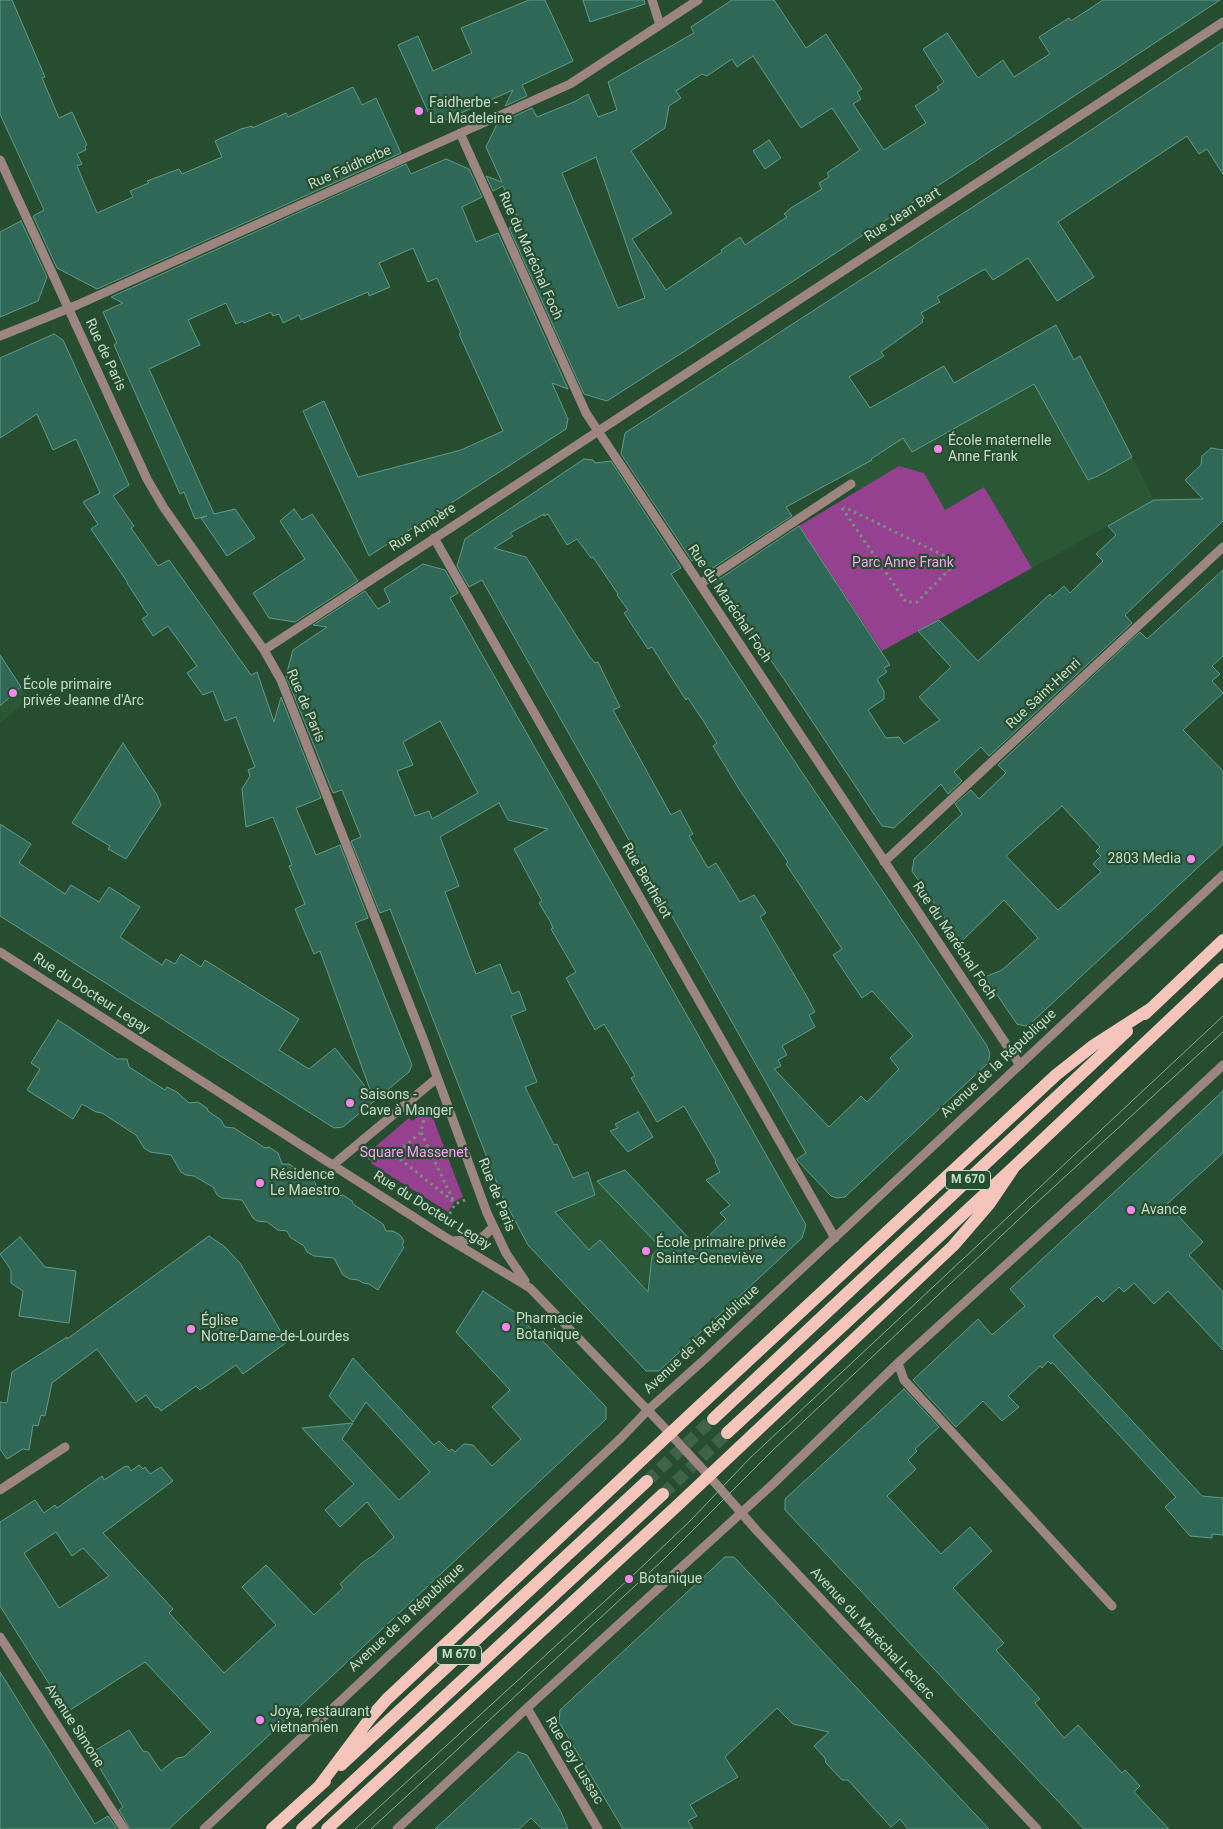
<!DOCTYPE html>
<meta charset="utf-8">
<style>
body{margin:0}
canvas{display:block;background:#264d30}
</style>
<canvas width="1223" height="1829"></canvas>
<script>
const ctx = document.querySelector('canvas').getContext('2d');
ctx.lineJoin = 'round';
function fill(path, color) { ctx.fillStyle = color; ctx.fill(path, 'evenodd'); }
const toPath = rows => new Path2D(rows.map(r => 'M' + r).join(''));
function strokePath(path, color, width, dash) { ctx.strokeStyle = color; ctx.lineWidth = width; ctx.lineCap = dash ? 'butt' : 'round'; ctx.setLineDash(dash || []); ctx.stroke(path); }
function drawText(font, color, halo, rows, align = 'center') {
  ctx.font = font + ' Roboto,sans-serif'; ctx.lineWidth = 4.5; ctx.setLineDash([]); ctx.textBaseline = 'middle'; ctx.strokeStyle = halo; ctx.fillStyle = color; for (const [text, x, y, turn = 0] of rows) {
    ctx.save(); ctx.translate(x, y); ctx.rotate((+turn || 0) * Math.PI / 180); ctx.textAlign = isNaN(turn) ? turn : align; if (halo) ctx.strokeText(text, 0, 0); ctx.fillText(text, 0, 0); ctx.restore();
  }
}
fill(toPath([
 [1055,323,1074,359,1080,356,1154,500,1032,568,984,487,945,510,924,473,899,466,857,492,845,475,786,507,834,429,944,366,954,383,1054,326],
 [0,655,29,699,0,723],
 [625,1170,741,1294,653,1279,644,1287,661,1305,589,1250,571,1230,541,1258,528,1245,568,1206,580,1201,572,1191]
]), '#2a5836');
fill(toPath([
 [899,466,924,473,945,510,984,487,1032,568,882,651,799,526],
 [420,1110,431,1113,463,1197,454,1202,448,1212,372,1164,371,1162,369,1152,409,1118,412,1121,418,1117,415,1113]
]), '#95418f');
const building = toPath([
 [0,0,12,0,45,77,42,78,59,118,72,112,87,145,85,146,86,150,77,154,82,164,77,166,97,213,133,197,130,191,149,183,147,181,179,169,182,174,222,157,215,141,241,129,252,126,252,128,286,113,288,117,353,87,362,105,376,98,401,153,97,289,57,268,33,216,44,210,0,114,0,0],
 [529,0,545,0,573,61,522,85,527,96,505,106,513,90,434,125,398,45,418,36,433,71,472,53,461,28,529,0],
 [583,0,644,0,645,4,590,22,583,0],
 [732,0,774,0,806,48,826,34,862,89,857,92,861,99,853,104,884,150,926,123,915,106,939,90,937,87,944,82,923,49,947,33,978,78,1003,60,1014,77,1050,54,1039,37,1069,18,1071,21,1103,0,1220,0,772,295,607,401,584,394,509,228,520,223,503,186,493,191,486,176,502,182,486,147,497,124,532,108,537,117,574,102,588,94,598,117,617,110,608,82,694,33,691,27,732,0],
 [753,56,801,128,832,108,860,150,827,173,829,177,819,183,822,189,791,208,784,214,787,217,745,245,740,237,721,250,722,252,666,290,632,239,672,213,631,151,665,128,669,106,681,98,676,91,702,74,707,76,732,59,737,67,753,56],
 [596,157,645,298,618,308,562,173,596,157],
 [1223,42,1223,174,1207,149,1199,154,1187,136,1058,222,1094,277,1057,301,1028,258,993,280,985,269,937,297,940,302,921,313,924,318,922,320,923,322,881,352,884,356,849,377,870,408,944,366,954,383,1056,325,1074,360,1080,356,1132,457,1098,476,1088,480,1034,384,912,452,903,438,871,459,872,460,786,507,792,516,708,571,697,557,692,561,621,454,625,433,1085,134,1223,42],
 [769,140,781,158,765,169,753,151,769,140],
 [446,159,469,169,482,197,462,207,476,242,498,233,568,389,552,383,568,419,566,429,369,556,303,411,324,401,358,477,461,450,503,431,459,334,461,333,437,278,428,282,413,248,379,263,390,287,369,296,368,292,301,320,299,315,283,323,279,314,273,316,271,312,244,323,243,321,236,324,226,303,188,320,200,345,149,369,214,514,235,509,255,538,227,556,201,518,207,516,195,519,184,492,180,494,114,345,117,343,103,312,123,303,111,297,406,164,411,174,446,159],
 [21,221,47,277,38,301,0,317,0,232,21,221],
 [54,334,63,340,129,485,113,496,134,526,131,528,158,566,169,560,251,675,257,672,274,722,281,697,321,798,296,808,316,855,340,845,368,918,355,923,412,1065,409,1072,343,1127,334,1128,0,916,0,824,31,844,19,863,65,894,71,885,99,902,109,887,140,907,120,937,162,965,166,959,175,964,181,954,201,967,205,960,299,1019,279,1050,309,1069,335,1048,372,1095,320,951,314,954,295,909,305,904,289,866,292,865,273,817,246,827,242,789,250,776,248,770,255,767,236,717,225,721,213,691,203,695,187,673,197,666,168,626,153,636,142,619,148,615,127,583,128,583,91,529,98,524,83,502,100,493,76,439,53,450,37,414,0,438,0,358,54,334],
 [1211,448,1223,450,1223,521,1125,615,1132,623,989,756,981,747,954,772,962,781,948,794,941,784,894,828,882,826,784,679,715,582,799,526,890,665,884,668,887,672,877,679,884,691,884,699,868,710,886,738,899,737,904,744,940,720,919,697,951,667,918,631,939,620,978,661,1050,594,1052,597,1064,586,1070,593,1103,561,1096,554,1116,535,1108,526,1154,500,1203,499,1185,480,1201,465,1202,456,1211,448],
 [584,459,593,460,595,463,611,461,681,568,671,574,799,768,951,992,987,1046,990,1054,988,1063,845,1197,837,1198,831,1196,797,1160,797,1159,806,1153,482,580,469,587,457,566,465,539,584,459],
 [544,514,544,516,548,514,567,545,577,539,591,558,593,557,618,594,617,595,628,610,624,613,648,649,652,647,686,700,688,698,704,722,717,743,713,746,739,789,788,862,786,864,842,949,833,955,862,998,872,991,913,1036,890,1058,899,1069,867,1102,861,1096,829,1127,774,1069,781,1066,778,1060,787,1055,782,1046,815,1027,809,1015,815,1012,806,995,760,917,766,913,754,895,740,902,716,863,708,868,689,836,693,834,680,810,671,815,613,710,620,707,598,662,595,663,590,657,526,557,494,548,513,536,510,533,544,514],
 [294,509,302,520,312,514,358,581,295,622,269,618,253,593,305,559,280,521,294,509],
 [423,564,445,570,458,593,450,598,459,614,806,1225,802,1238,659,1371,646,1371,528,1245,502,1196,390,909,380,913,351,841,361,837,342,790,333,793,286,676,293,650,327,627,313,625,365,591,378,609,390,602,384,589,423,564],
 [440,721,478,793,432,819,429,811,415,816,397,771,413,765,403,742,440,721],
 [499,803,508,820,548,829,514,849,542,901,539,903,550,921,553,928,551,929,576,972,566,978,595,1030,604,1024,635,1076,631,1078,657,1122,684,1106,716,1161,715,1162,720,1172,706,1180,730,1205,720,1213,726,1219,697,1247,625,1170,597,1181,660,1247,652,1256,648,1292,600,1240,589,1250,555,1212,595,1195,588,1172,573,1178,557,1144,554,1145,525,1087,537,1082,511,1016,526,1010,519,991,512,994,500,964,476,974,445,892,459,886,440,837,499,803],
 [1223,570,1223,656,1212,666,1220,674,1212,681,1223,693,1183,730,1223,771,1223,844,1030,1024,1025,1026,1017,1024,985,977,1002,970,1038,938,1004,900,961,942,912,871,914,859,962,814,955,804,971,790,979,799,1006,773,998,765,1140,632,1147,639,1223,570],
 [1062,806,1100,847,1096,851,1101,856,1093,864,1101,872,1058,910,1006,856,1062,806],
 [0,655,21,687,0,706,0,655],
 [123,743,157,795,161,805,126,859,108,849,110,846,72,823,123,743],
 [58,1020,117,1059,127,1059,129,1067,165,1090,167,1087,177,1092,189,1103,198,1102,207,1108,208,1111,221,1120,225,1127,234,1128,265,1148,269,1147,278,1153,282,1164,289,1164,314,1180,316,1186,325,1187,339,1196,343,1195,352,1201,353,1204,383,1224,386,1231,393,1231,400,1235,404,1241,402,1245,404,1247,378,1290,369,1284,363,1283,358,1280,350,1279,343,1275,334,1258,314,1256,307,1252,304,1246,290,1237,287,1231,278,1230,267,1222,257,1221,253,1218,242,1200,222,1198,217,1195,213,1187,194,1176,186,1175,181,1172,171,1155,150,1152,144,1148,136,1135,102,1113,96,1112,82,1104,73,1119,27,1090,40,1069,31,1063,58,1020],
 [1223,1091,1223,1153,1167,1204,1203,1242,1189,1255,1223,1292,1223,1350,1168,1291,1154,1304,1134,1283,1124,1292,1119,1287,1103,1302,1097,1296,1053,1336,1202,1496,1223,1498,1223,1535,1212,1534,1212,1538,1190,1536,1165,1507,1176,1497,1052,1362,1051,1364,1048,1361,1042,1368,1040,1366,1008,1396,1019,1407,1002,1421,983,1401,956,1427,913,1380,978,1319,992,1335,1025,1306,1010,1289,1223,1091],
 [638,1112,653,1137,628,1152,610,1131,618,1128,615,1124,638,1112],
 [209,1236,225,1247,240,1263,287,1342,243,1374,236,1365,200,1390,196,1386,161,1411,158,1407,156,1408,146,1395,136,1402,97,1349,52,1383,45,1416,41,1415,38,1426,33,1425,29,1450,23,1449,7,1459,0,1449,0,1402,7,1403,12,1372,67,1337,67,1339,209,1236],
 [20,1237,45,1267,76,1271,69,1323,19,1316,23,1291,11,1283,11,1270,0,1254,20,1237],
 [483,1291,516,1313,606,1407,606,1419,169,1829,130,1829,119,1810,123,1807,91,1753,129,1730,143,1751,148,1752,161,1771,177,1758,184,1757,211,1732,145,1662,67,1712,0,1606,0,1522,35,1500,44,1513,55,1505,57,1508,102,1476,104,1480,124,1467,128,1466,131,1471,139,1465,143,1469,145,1467,150,1474,161,1467,173,1481,103,1533,173,1609,169,1613,224,1673,276,1625,242,1587,266,1565,314,1615,343,1588,340,1584,363,1562,374,1555,394,1537,367,1502,340,1527,325,1510,354,1484,302,1428,353,1423,342,1439,399,1500,430,1472,366,1402,353,1422,329,1396,353,1358,434,1445,439,1441,449,1451,452,1449,455,1452,464,1444,473,1445,492,1466,521,1439,492,1407,510,1390,456,1332,483,1291],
 [56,1532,72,1556,83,1548,109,1576,59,1608,24,1553,56,1532],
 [904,1389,939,1427,915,1449,917,1451,908,1460,916,1469,887,1496,941,1554,970,1527,992,1551,953,1588,1004,1643,996,1650,1040,1699,1035,1703,1064,1738,1078,1725,1122,1773,1125,1770,1140,1786,1134,1792,1169,1829,1084,1829,785,1510,785,1499,904,1389],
 [725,1557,734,1557,989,1829,908,1829,900,1819,891,1827,848,1780,842,1780,826,1763,825,1758,814,1746,829,1732,793,1724,777,1708,725,1757,738,1777,690,1805,697,1816,688,1821,693,1829,623,1829,559,1722,560,1710,725,1557],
 [0,1672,95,1824,108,1816,117,1829,0,1829,0,1672],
 [518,1752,527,1755,561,1812,568,1829,542,1829,531,1818,519,1829,435,1829,518,1752]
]);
fill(building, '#2f6856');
strokePath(building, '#619a86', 1);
strokePath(toPath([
 [647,1481,713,1419],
 [663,1494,727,1433]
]), '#3e6347', 12, [12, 6]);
strokePath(toPath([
 [842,508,906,602,917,602,951,568,949,558,844,507],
 [395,1155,454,1202,421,1132],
 [368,1158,395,1155,421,1132,426,1110],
 [450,1219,448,1217,455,1204,465,1200]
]), '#74937b', 3, [2.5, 4]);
strokePath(toPath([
 [652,0,660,25],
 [460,133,586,413,1020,1065],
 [0,160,147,479,164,508,264,650,281,680,424,1041,487,1213,506,1253,525,1281],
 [0,336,77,305,570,84,698,0],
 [434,538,835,1238],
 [700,584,851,484],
 [264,650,1223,22],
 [884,862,1223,547],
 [0,952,445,1237,530,1288,661,1424,709,1476,758,1532,1037,1829],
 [333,1165,437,1078],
 [453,1241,477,1239,484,1236,493,1227],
 [898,1363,904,1380,1112,1606],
 [0,1490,65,1447],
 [0,1637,124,1829],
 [527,1708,598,1829],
 [204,1829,621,1438,648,1410,706,1358,1223,875],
 [397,1829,527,1708,774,1483,898,1363,1108,1172,1223,1065]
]), '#9d8581', 9);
strokePath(toPath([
 [1145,1014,1223,940],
 [713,1419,1127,1031],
 [727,1433,1015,1166,1223,969],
 [341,1765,647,1481],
 [320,1785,371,1717,387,1699,694,1411,1056,1075,1094,1045,1150,1009],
 [272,1829,325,1781],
 [302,1829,663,1494],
 [327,1829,679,1504,953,1246,990,1203,1015,1166]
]), '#f5c5bc', 12);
strokePath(toPath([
 [355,1829,629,1579,690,1521,750,1458,1223,1016],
 [371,1829,662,1561,773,1450,1032,1207,1223,1032]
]), '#8ba892', 1);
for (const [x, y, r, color] of [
 [419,111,5,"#f688ed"],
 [938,449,5,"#f688ed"],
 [13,693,5,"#f688ed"],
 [1191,859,5,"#f688ed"],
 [350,1103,5,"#f688ed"],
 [260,1183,5,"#f688ed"],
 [1131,1210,5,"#f688ed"],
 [646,1251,5,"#f688ed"],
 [506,1327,5,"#f688ed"],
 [191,1329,5,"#f688ed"],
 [629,1579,5,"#f688ed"],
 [260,1720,5,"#f688ed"]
]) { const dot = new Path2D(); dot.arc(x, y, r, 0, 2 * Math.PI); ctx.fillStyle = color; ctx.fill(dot); strokePath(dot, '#264d30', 2); }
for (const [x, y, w] of [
 [968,1180,45],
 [459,1655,45]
]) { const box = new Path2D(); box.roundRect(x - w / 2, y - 9.5, w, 19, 4); ctx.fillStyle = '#264d30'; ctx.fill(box); strokePath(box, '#c7ddcb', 1); }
drawText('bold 12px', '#c7ddcb', null, [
 ["M 670",968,1180],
 ["M 670",459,1655]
]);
drawText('14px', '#c7ddcb', '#264d30', [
 ["Faidherbe -",429,103],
 ["La Madeleine",429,119],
 ["École maternelle",948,441],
 ["Anne Frank",948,457],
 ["École primaire",23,685],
 ["privée Jeanne d'Arc",23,701],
 ["2803 Media",1181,859,"right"],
 ["Saisons -",360,1095],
 ["Cave à Manger",360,1111],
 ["Résidence",270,1175],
 ["Le Maestro",270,1191],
 ["Avance",1141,1210],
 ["École primaire privée",656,1243],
 ["Sainte-Geneviève",656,1259],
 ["Pharmacie",516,1319],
 ["Botanique",516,1335],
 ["Église",201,1321],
 ["Notre-Dame-de-Lourdes",201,1337],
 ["Botanique",639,1579],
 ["Joya, restaurant",270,1712],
 ["vietnamien",270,1728]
], 'left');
drawText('14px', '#c7ddcb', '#264d30', [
 ["Rue Faidherbe",350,168,-24],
 ["Rue Jean Bart",903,215,-33],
 ["Rue du Maréchal Foch",530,256,66],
 ["Rue de Paris",105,355,65],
 ["Rue Ampère",423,528,-33],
 ["Rue du Maréchal Foch",729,604,56],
 ["Rue Saint-Henri",1044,694,-43],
 ["Rue de Paris",305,706,67],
 ["Rue Berthelot",646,881,60],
 ["Rue du Maréchal Foch",954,941,56],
 ["Rue du Docteur Legay",91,994,33],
 ["Avenue de la République",999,1064,-43],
 ["Rue de Paris",496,1195,68],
 ["Rue du Docteur Legay",432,1211,32],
 ["Avenue de la République",702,1340,-43],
 ["Avenue de la République",407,1618,-43],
 ["Avenue du Maréchal Leclerc",872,1634,47],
 ["Avenue Simone",74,1726,57],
 ["Rue Gay Lussac",574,1761,59]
]);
drawText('14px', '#ff9ef6', '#264d30', [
 ["Parc Anne Frank",903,563],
 ["Square Massenet",414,1153]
]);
</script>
